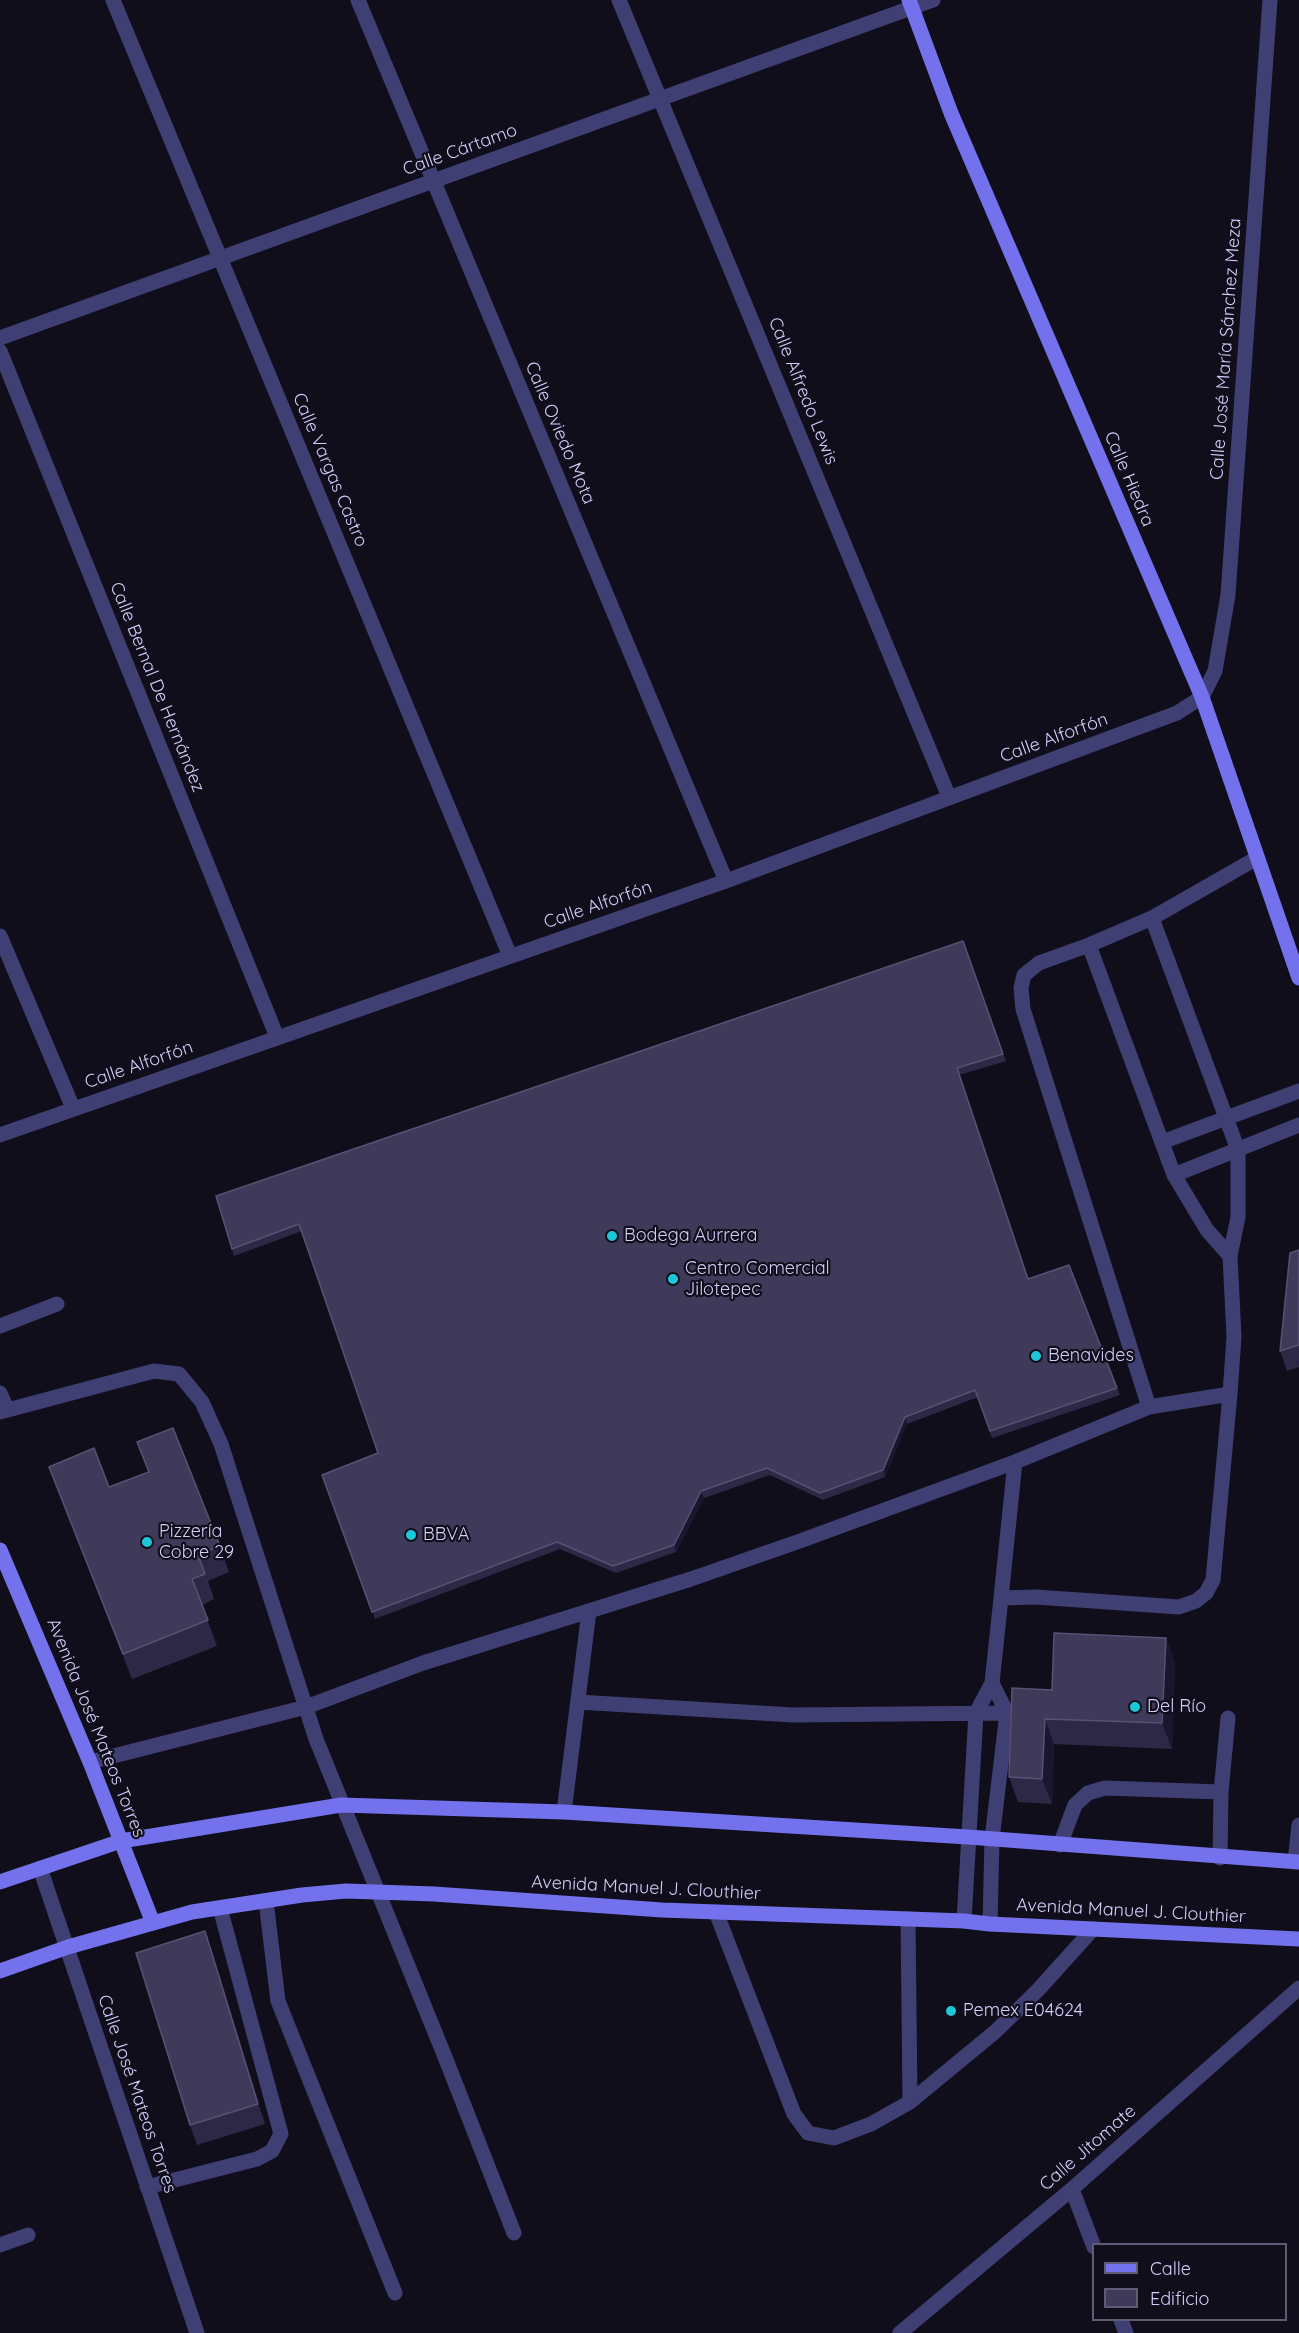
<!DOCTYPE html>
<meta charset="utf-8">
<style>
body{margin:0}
#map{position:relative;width:1299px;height:2333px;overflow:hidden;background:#100e1b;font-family:Quicksand,sans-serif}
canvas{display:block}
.legend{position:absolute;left:1092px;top:2243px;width:195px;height:78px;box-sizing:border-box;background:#100e1b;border:2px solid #5e5b74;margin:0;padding:8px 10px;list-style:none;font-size:18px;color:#d2cef9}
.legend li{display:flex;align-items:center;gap:12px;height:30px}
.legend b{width:30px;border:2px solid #5e5b74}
</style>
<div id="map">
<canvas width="1299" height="2333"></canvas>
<ul class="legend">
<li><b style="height:8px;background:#7372ec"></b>Calle</li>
<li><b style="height:16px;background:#403a5a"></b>Edificio</li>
</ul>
</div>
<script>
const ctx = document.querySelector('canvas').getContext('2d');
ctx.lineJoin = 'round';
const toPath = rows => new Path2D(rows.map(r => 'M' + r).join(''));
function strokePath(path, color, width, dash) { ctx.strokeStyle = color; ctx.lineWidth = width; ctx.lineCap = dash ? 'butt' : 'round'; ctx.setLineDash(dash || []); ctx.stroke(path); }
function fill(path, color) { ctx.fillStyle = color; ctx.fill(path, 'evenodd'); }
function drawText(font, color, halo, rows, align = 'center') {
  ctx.font = font + ' Quicksand,sans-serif'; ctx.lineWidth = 4.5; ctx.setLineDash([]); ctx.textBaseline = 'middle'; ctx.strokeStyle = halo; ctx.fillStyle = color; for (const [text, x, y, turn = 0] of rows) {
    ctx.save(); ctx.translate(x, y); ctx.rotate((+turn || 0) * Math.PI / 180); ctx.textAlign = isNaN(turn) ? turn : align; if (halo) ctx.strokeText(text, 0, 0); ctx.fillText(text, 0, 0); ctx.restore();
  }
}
strokePath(toPath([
 [1089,945,1174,1175,1207,1230,1230,1256],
 [1162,1142,1299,1091],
 [1174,1175,1299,1125],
 [0,1326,57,1304],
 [0,1393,7,1409],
 [1149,1407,1023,1009,1021,988,1024,975,1039,963,1089,945,1152,918,1257,858],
 [0,1412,154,1371,179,1374,202,1402,221,1444,316,1739,447,2062,514,2233],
 [1015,1462,1001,1598,1036,1597,1179,1607,1196,1601,1206,1593,1213,1580,1230,1394,1234,1337,1230,1256,1238,1217,1238,1150,1152,918],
 [578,1702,793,1715,1007,1713],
 [90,1762,306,1707,423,1663,691,1579,800,1541,1015,1462,1149,1407,1230,1394],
 [1221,1792,1228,1718],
 [564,1812,589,1611],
 [1060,1845,1075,1805,1088,1793,1105,1788,1221,1792,1220,1858],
 [1295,1862,1299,1825],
 [266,1901,278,2001,395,2293],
 [716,1912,794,2114,808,2133,834,2138,871,2124,910,2102,996,2031,1038,1990,1093,1929],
 [908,1919,910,2102],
 [964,1921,976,1713,992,1683,1001,1598],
 [990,1924,992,1839,1007,1713,992,1683],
 [147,2187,257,2159,272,2151,281,2134,220,1908],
 [0,2245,28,2235]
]), '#403f74', 15);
strokePath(toPath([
 [113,0,510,956],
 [358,0,726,881],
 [619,0,949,797],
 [0,338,933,0],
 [0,351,277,1037],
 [0,936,73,1108],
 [0,1135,726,881,1177,713,1202,697,1215,671,1228,595,1270,0],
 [40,1868,197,2333],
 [1072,2189,1094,2247],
 [1121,2320,1126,2333],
 [900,2333,1072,2189,1299,1988]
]), '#403f74', 15);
strokePath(toPath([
 [909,0,951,113,1202,697,1299,978],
 [0,1550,90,1762,153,1923],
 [0,1882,121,1841,341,1805,564,1812,968,1837,1299,1862],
 [0,1971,68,1947,192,1912,302,1895,346,1891,434,1894,662,1910,964,1921,990,1924,1299,1939]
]), '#7372ec', 15);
fill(toPath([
 [963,941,1006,1061,959,1075,1028,1279,1069,1265,1120,1395,992,1438,978,1397,907,1424,885,1477,823,1500,770,1475,704,1498,676,1552,616,1573,560,1549,375,1619,322,1475,378,1453,302,1231,234,1256,232,1249],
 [1299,1250,1299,1367,1287,1371,1280,1351],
 [137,1442,220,1546,229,1572,208,1581,214,1599,202,1605,217,1646,132,1679,49,1467,109,1487,148,1472],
 [1166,1638,1175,1663,1172,1749,1054,1744,1052,1804,1018,1802,1009,1777,1052,1690],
 [212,1951,265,2124,197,2145,190,2125]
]), '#2e2847');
fill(toPath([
 [905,1417,907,1424,885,1477,883,1470],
 [701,1491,704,1498,676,1552,674,1545],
 [1166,1638,1175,1663,1172,1749,1162,1723],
 [1045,1719,1054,1744,1052,1804,1042,1779],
 [205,1931,212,1951,265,2124,258,2104]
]), '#1b162e');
const building = toPath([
 [963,941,1003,1054,957,1068,1028,1279,1069,1265,1117,1388,990,1431,975,1390,905,1417,883,1470,820,1493,767,1468,701,1491,674,1545,613,1566,557,1542,372,1612,322,1475,378,1453,299,1224,232,1249,216,1196,963,941],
 [1299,1250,1299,1345,1280,1351,1290,1253,1299,1250],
 [173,1428,220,1546,198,1555,205,1574,192,1579,208,1620,123,1654,49,1467,94,1448,109,1487,149,1472,137,1442,173,1428],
 [1054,1633,1166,1638,1162,1723,1045,1719,1042,1779,1009,1777,1012,1688,1052,1690,1054,1633],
 [205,1931,258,2104,190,2125,136,1953,205,1931]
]);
fill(building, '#403a5a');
strokePath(building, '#575173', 1.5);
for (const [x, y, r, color] of [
 [612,1236,6,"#1cc7d7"],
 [673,1279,6,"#1cc7d7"],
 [1036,1356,6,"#1cc7d7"],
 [411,1535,6,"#1cc7d7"],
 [147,1542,6,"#1cc7d7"],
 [1135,1707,6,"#1cc7d7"],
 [951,2011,6,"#1cc7d7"]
]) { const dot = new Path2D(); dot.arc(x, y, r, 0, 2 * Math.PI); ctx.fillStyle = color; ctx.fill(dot); strokePath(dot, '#100e1b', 2); }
drawText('18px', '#d2cef9', '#100e1b', [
 ["Calle Cártamo",460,150,-20],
 ["Calle José María Sánchez Meza",1226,349,-86],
 ["Calle Alfredo Lewis",803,391,68],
 ["Calle Oviedo Mota",560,433,67],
 ["Calle Vargas Castro",330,470,67],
 ["Calle Hiedra",1129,479,67],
 ["Calle Bernal De Hernández",157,687,68],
 ["Calle Alforfón",1054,738,-20],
 ["Calle Alforfón",598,905,-19],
 ["Calle Alforfón",139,1065,-19],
 ["Avenida José Mateos Torres",96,1728,68],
 ["Avenida Manuel J. Clouthier",646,1888,3],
 ["Avenida Manuel J. Clouthier",1131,1911,3],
 ["Calle José Mateos Torres",137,2094,71],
 ["Calle Jitomate",1088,2148,-41]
]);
drawText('18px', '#d2cef9', '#100e1b', [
 ["Bodega Aurrera",624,1236],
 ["Centro Comercial",685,1269],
 ["Jilotepec",685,1290],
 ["Benavides",1048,1356],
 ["Pizzería",159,1532],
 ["Cobre 29",159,1553],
 ["BBVA",423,1535],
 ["Del Río",1147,1707],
 ["Pemex E04624",963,2011]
], 'left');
</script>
